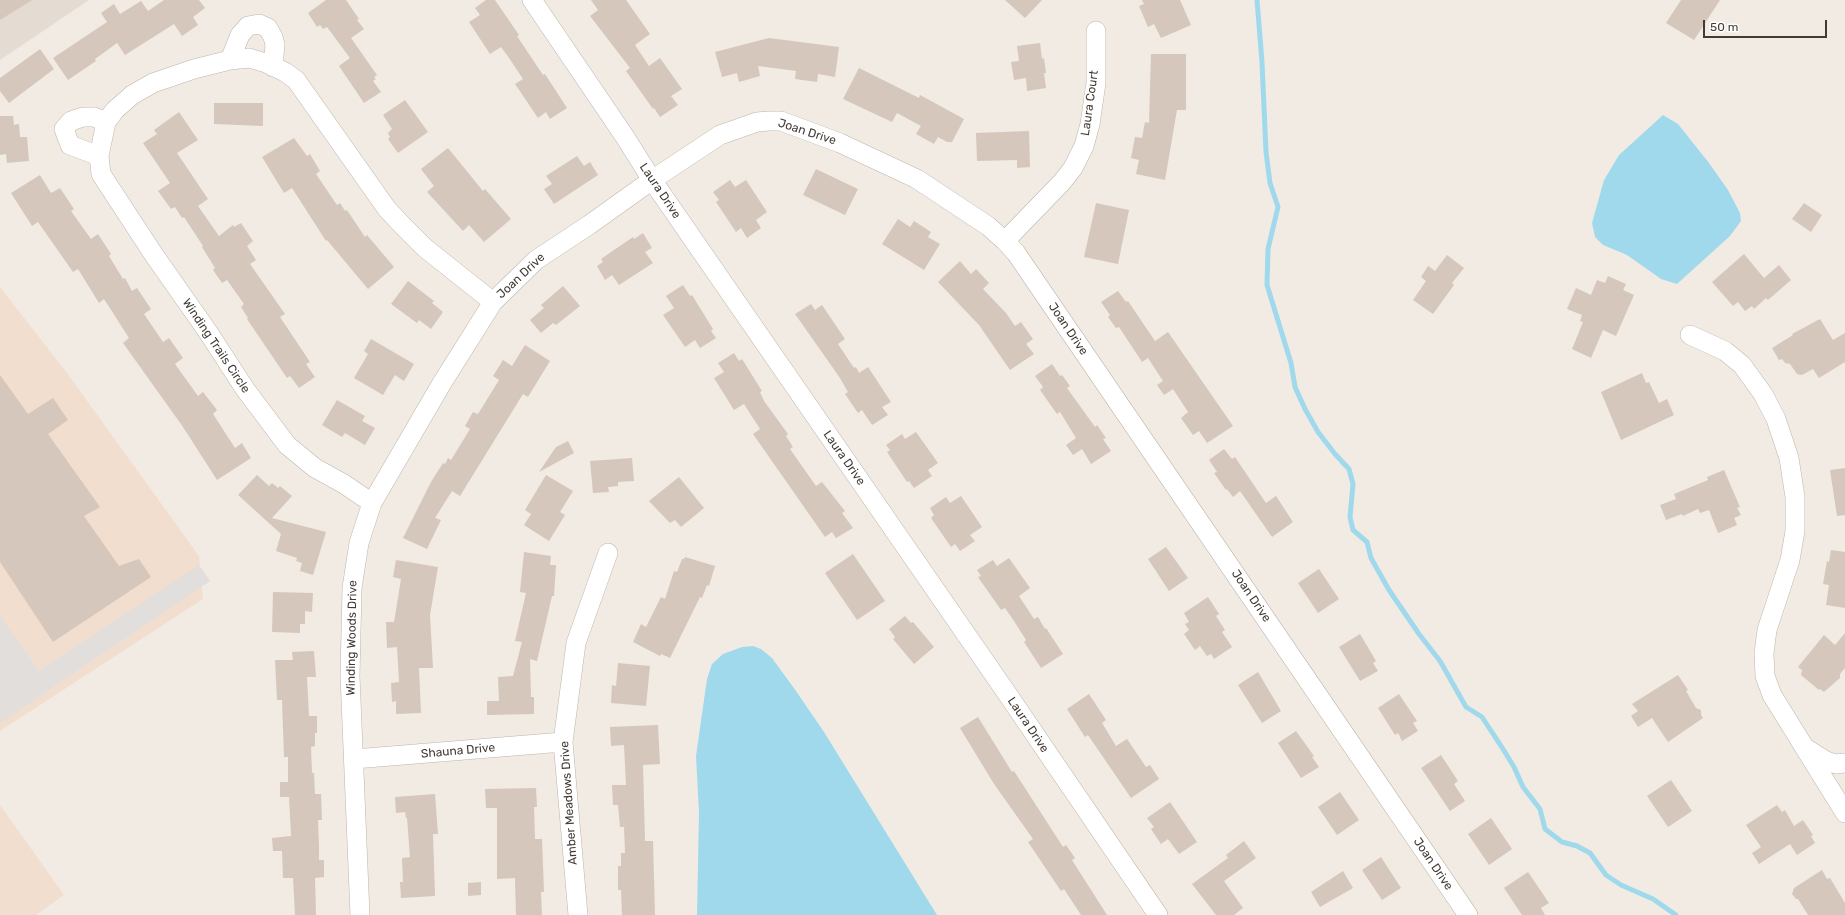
<!DOCTYPE html>
<style>
body{margin:0}
#map{position:relative;width:1845px;height:915px;overflow:hidden;background:#f1ebe3;font-family:Rubik,sans-serif}
canvas{display:block}
.scale{position:absolute;left:1703px;top:20px;width:124px;height:18px;box-sizing:border-box;border:2px solid #423a34;border-top:0;padding-left:5px;font-size:12px;line-height:14px;white-space:nowrap;color:#423a34;-webkit-text-stroke:3px #fff;paint-order:stroke}
</style>
<div id="map">
<canvas width="1845" height="915"></canvas>
<div class="scale">50 m</div>
</div>
<script>
const ctx = document.querySelector('canvas').getContext('2d');
ctx.lineJoin = 'round';
function fill(path, color) { ctx.fillStyle = color; ctx.fill(path, 'evenodd'); }
const toPath = rows => new Path2D(rows.map(r => 'M' + r).join(''));
function strokePath(path, color, width, dash) { ctx.strokeStyle = color; ctx.lineWidth = width; ctx.lineCap = dash ? 'butt' : 'round'; ctx.setLineDash(dash || []); ctx.stroke(path); }
function drawText(font, color, halo, rows, align = 'center') {
  ctx.font = font + ' Rubik,sans-serif'; ctx.lineWidth = 3; ctx.setLineDash([]); ctx.textBaseline = 'middle'; ctx.strokeStyle = halo; ctx.fillStyle = color; for (const [text, x, y, turn = 0] of rows) {
    ctx.save(); ctx.translate(x, y); ctx.rotate((+turn || 0) * Math.PI / 180); ctx.textAlign = isNaN(turn) ? turn : align; if (halo) ctx.strokeText(text, 0, 0); ctx.fillText(text, 0, 0); ctx.restore();
  }
}
fill(toPath([
 [0,0,89,0,0,60]
]), '#e4dbd2');
fill(toPath([
 [0,287,67,373,199,556,203,599,0,731],
 [0,805,64,895,36,915,0,915]
]), '#f2decf');
fill(toPath([
 [199,565,210,581,0,723,0,616,39,671]
]), '#e1dedc');
fill(toPath([
 [1663,115,1678,124,1709,163,1728,190,1740,213,1741,221,1730,236,1677,284,1661,279,1627,255,1603,245,1595,237,1592,223,1604,180,1619,155],
 [753,646,761,649,772,658,796,691,824,732,937,915,697,915,699,813,696,756,707,679,712,664,723,654,742,647]
]), '#a1d9ec');
strokePath(toPath([
 [1257,0,1262,62,1266,152,1270,183,1278,207,1268,249,1267,285,1291,363,1295,387,1305,409,1318,432,1335,454,1349,469,1353,484,1350,517,1353,530,1367,542,1371,558,1389,590,1419,634,1440,661,1466,707,1482,717,1503,749,1514,767,1523,787,1540,809,1545,829,1562,842,1577,846,1590,853,1606,875,1621,885,1653,899,1676,915]
]), '#a1d9ec', 5);
fill(toPath([
 [0,0,32,0,0,20],
 [164,0,199,0,205,8,193,17,198,25,182,36,174,24,125,55,117,43,95,59,96,61,68,80,53,58,107,22,101,13,114,4,120,14,141,1,148,11],
 [326,0,346,0,359,19,357,20,364,29,351,38,377,75,374,77,376,79,373,81,381,92,364,103,339,66,350,58,327,27,323,29,320,25,317,27,308,13],
 [486,0,495,0,519,35,517,36,543,75,545,74,567,108,550,119,546,112,538,118,515,84,523,79,507,55,501,47,490,54,469,22,480,15,475,8],
 [591,0,626,0,650,34,635,45,649,66,660,58,682,89,671,96,678,105,660,117,654,108,653,109,626,71,630,68,590,16,598,10],
 [1005,0,1042,0,1025,18],
 [1142,0,1180,0,1191,25,1161,38,1154,24,1148,27,1139,6,1144,4],
 [1681,0,1720,0,1694,40,1666,23],
 [769,38,839,47,835,77,818,74,817,82,795,79,796,71,758,66,760,76,739,82,737,73,722,77,715,52],
 [1040,43,1042,59,1044,58,1046,73,1044,73,1046,88,1027,91,1026,78,1014,80,1011,62,1019,61,1017,46],
 [40,49,54,69,9,103,0,91,0,78],
 [1151,54,1186,54,1186,110,1177,110,1165,180,1136,174,1139,160,1131,158,1135,137,1142,138,1145,122,1149,123],
 [859,68,919,98,920,95,964,119,952,142,947,142,938,137,934,144,916,134,921,126,897,113,892,122,843,99],
 [405,100,428,132,398,153,388,139,390,137,388,133,392,129,383,115],
 [214,103,263,103,263,126,214,124],
 [179,112,198,140,177,153,208,199,198,206,219,236,233,225,234,227,241,223,253,241,247,246,256,260,250,264,285,314,280,317,310,362,306,364,315,377,299,388,290,376,287,378,247,319,248,318,241,307,244,304,227,280,222,283,213,270,215,268,202,247,203,246,184,217,182,218,175,207,171,209,158,191,170,183,143,143,157,134,154,130],
 [0,116,13,116,14,125,19,124,20,137,27,137,29,161,7,163,6,154,0,155],
 [1029,131,1030,167,1017,168,1017,160,977,161,976,133],
 [294,138,307,156,310,154,320,171,316,174,337,205,340,203,345,211,347,210,365,237,367,235,394,267,368,289,327,240,326,241,292,188,284,193,262,157],
 [448,148,483,191,485,189,511,219,484,242,469,225,463,231,427,192,434,186,421,169],
 [577,156,584,166,590,162,598,175,554,204,544,189,552,184,546,176],
 [816,169,858,189,845,215,803,195],
 [40,175,51,193,60,188,74,209,71,211,91,239,98,234,111,254,109,256,123,279,125,278,132,291,137,288,151,309,144,314,163,342,169,338,183,358,175,364,198,396,203,392,217,410,213,414,235,448,242,443,251,458,217,480,183,427,123,343,129,338,104,299,99,303,78,269,73,272,38,222,32,226,11,193],
 [730,180,735,187,746,180,767,212,756,220,761,228,747,238,741,228,736,232,716,202,719,200,713,192],
 [1096,203,1129,210,1118,264,1084,257],
 [1804,203,1822,215,1811,232,1792,219],
 [898,219,910,227,914,221,931,232,928,237,940,244,924,270,882,244],
 [643,233,652,248,645,252,653,263,619,285,612,275,605,280,597,266,603,262,601,259,633,237,634,239],
 [1744,254,1764,278,1779,265,1791,280,1768,300,1766,298,1754,309,1752,306,1745,311,1738,302,1733,306,1712,282],
 [1447,255,1464,268,1452,283,1454,285,1433,314,1413,300,1426,281,1421,277,1428,266,1435,271],
 [960,261,971,274,976,269,989,283,983,289,1006,313,1015,326,1021,322,1033,339,1026,344,1034,354,1010,370,979,325,938,282],
 [1608,276,1626,284,1623,290,1634,295,1616,336,1603,330,1591,358,1572,349,1583,322,1580,321,1582,315,1567,309,1576,288,1591,295,1597,280,1605,283],
 [408,281,434,301,432,303,443,312,431,329,419,320,417,323,391,304],
 [683,285,690,296,692,295,713,329,711,331,716,338,700,348,695,340,685,347,663,315,674,308,666,296],
 [563,286,580,306,556,325,553,323,541,333,530,320,544,308,541,305],
 [1118,291,1126,302,1128,301,1155,341,1168,332,1233,426,1207,443,1199,431,1193,435,1181,418,1188,412,1173,389,1164,395,1157,385,1163,381,1148,358,1142,362,1119,327,1116,328,1108,317,1110,315,1101,302],
 [811,304,815,310,822,305,845,339,838,344,854,368,856,367,859,373,868,367,891,402,882,407,888,415,872,425,862,410,858,413,845,394,848,392,840,378,795,314],
 [1820,319,1833,340,1845,333,1845,362,1819,378,1813,369,1802,375,1797,374,1790,364,1785,363,1782,359,1779,360,1772,348,1793,335,1792,334],
 [371,339,414,364,404,381,395,375,383,395,354,378,368,354,364,351],
 [525,345,550,361,528,397,523,394,460,496,452,491,435,518,441,520,427,549,403,538,431,482,443,463,445,464,448,458,451,460,470,429,465,426,473,412,478,414,499,380,493,376,503,360,512,366],
 [734,353,739,361,742,359,762,391,760,392,764,401,788,434,786,436,793,447,790,449,816,486,822,482,845,511,842,513,853,528,836,538,832,532,825,537,753,434,760,429,744,404,734,410,714,378,724,372,718,363],
 [1052,364,1060,376,1062,375,1070,386,1067,388,1095,427,1097,425,1106,438,1103,439,1111,451,1091,464,1082,449,1073,455,1066,445,1076,438,1060,412,1057,414,1040,390,1043,387,1035,376],
 [1642,373,1646,383,1649,382,1659,403,1667,399,1674,415,1621,440,1601,392],
 [0,375,28,414,53,398,68,420,48,434,100,507,84,516,119,566,139,559,151,577,53,642,0,562],
 [337,400,365,416,362,421,375,428,365,445,345,433,342,437,322,425],
 [916,432,938,463,928,470,932,476,914,488,909,481,907,482,887,452,890,450,886,445,902,434,905,439],
 [568,441,574,453,539,472,556,447],
 [1224,449,1232,459,1235,457,1266,503,1276,496,1293,522,1272,537,1240,491,1233,497,1227,489,1226,490,1214,473,1217,472,1209,460],
 [632,458,634,481,618,482,618,486,608,487,609,492,593,493,590,461],
 [1845,468,1845,515,1837,516,1830,470],
 [1724,470,1740,507,1737,508,1741,515,1734,518,1737,525,1718,533,1709,510,1700,513,1698,509,1683,516,1682,514,1666,520,1660,505,1676,499,1674,494,1708,480,1707,477],
 [257,475,269,486,272,483,278,488,280,486,292,496,272,518,326,532,313,575,300,571,302,563,296,561,297,558,276,551,281,534,238,495],
 [546,475,573,491,560,512,565,515,549,541,524,525,531,514,525,510],
 [679,477,704,508,681,527,675,520,670,523,649,501],
 [961,496,982,527,970,535,975,541,960,551,955,544,951,547,931,518,934,515,930,508,946,497,950,503],
 [1166,547,1188,578,1169,591,1148,559],
 [1831,550,1845,552,1845,608,1826,605,1829,585,1823,584,1827,561,1829,562],
 [524,552,551,556,550,565,556,565,554,596,552,596,537,661,530,659,531,697,534,697,534,714,487,715,487,701,499,701,498,677,513,676,522,642,515,641,526,593,520,592],
 [853,554,885,601,857,620,825,573],
 [685,557,715,566,709,586,707,585,702,598,700,597,670,658,661,654,660,656,633,642,641,624,646,627,661,597,665,599,674,571,677,572,682,559,684,559],
 [1009,558,1030,588,1019,596,1034,619,1038,617,1045,629,1046,628,1063,654,1041,668,1024,642,1026,640,1014,621,1005,608,1001,610,978,577,981,576,977,570,993,560,997,566],
 [396,560,438,567,430,615,433,668,419,668,421,713,396,714,396,701,392,702,391,683,399,682,397,647,387,648,386,622,394,622,401,579,393,577],
 [1319,569,1339,599,1318,613,1298,583],
 [273,592,313,593,312,612,305,611,305,624,300,624,300,633,272,632],
 [1208,597,1219,614,1216,616,1225,630,1222,632,1232,647,1214,659,1211,654,1207,656,1200,646,1195,650,1184,634,1189,630,1185,624,1189,622,1184,613],
 [905,616,911,623,913,622,934,647,914,664,893,639,895,637,889,629],
 [1845,633,1845,668,1840,674,1840,678,1824,692,1820,689,1819,690,1801,675,1802,670,1798,667,1824,635,1835,645],
 [1360,634,1376,661,1373,663,1378,671,1360,681,1339,647],
 [314,651,316,677,307,677,309,716,317,716,317,733,315,733,315,746,311,747,312,773,314,773,315,794,321,794,322,820,318,820,319,847,319,860,324,860,324,877,315,878,316,915,295,915,293,878,283,878,282,851,273,851,272,838,291,836,289,797,280,797,280,782,288,782,288,757,284,757,282,700,277,700,275,660,293,660,292,652],
 [618,663,650,666,646,706,611,703,612,685,616,686],
 [1258,672,1281,711,1262,723,1238,685],
 [1678,675,1688,690,1686,691,1696,708,1701,710,1701,715,1703,718,1668,742,1652,718,1638,727,1631,716,1638,711,1632,704],
 [1089,694,1106,720,1102,723,1116,746,1127,739,1146,767,1150,765,1159,779,1131,798,1088,735,1085,737,1067,709],
 [1399,694,1417,721,1413,723,1418,731,1402,741,1398,733,1395,735,1378,708],
 [978,717,1012,772,1014,771,1063,847,1066,845,1075,858,1072,860,1107,915,1081,915,1064,889,1061,891,1028,842,1033,839,994,784,960,728],
 [658,725,660,764,643,765,645,841,653,841,655,915,622,915,621,890,618,890,618,866,621,866,621,853,625,853,624,827,620,827,618,805,613,805,612,785,626,785,624,745,611,746,610,727],
 [1296,731,1314,756,1312,757,1319,767,1301,778,1278,743],
 [1441,755,1458,781,1454,784,1465,801,1450,811,1421,768],
 [1671,780,1692,811,1668,827,1647,796],
 [536,788,537,807,534,807,535,839,542,839,544,892,541,892,542,915,516,915,515,878,497,879,497,808,486,808,485,789],
 [1340,792,1359,820,1337,835,1318,807],
 [435,794,438,834,433,834,435,896,401,898,400,882,403,882,402,858,410,857,407,818,406,818,405,812,396,813,395,797],
 [1170,802,1197,842,1179,854,1168,839,1161,844,1151,829,1154,827,1147,818],
 [1777,805,1782,812,1785,810,1794,826,1803,820,1813,835,1811,836,1815,843,1797,855,1790,844,1759,864,1752,853,1761,847,1746,825],
 [1491,818,1512,849,1489,865,1468,834],
 [1244,841,1256,858,1224,881,1243,908,1234,915,1216,915,1192,884,1228,858,1226,855],
 [1381,857,1401,888,1382,900,1362,870],
 [1822,870,1827,879,1830,878,1845,903,1845,915,1808,915,1798,899,1796,899,1792,894,1794,888],
 [1343,871,1353,888,1320,907,1311,892],
 [1528,872,1549,903,1541,908,1545,915,1522,915,1504,888],
 [481,882,481,895,468,896,468,883]
]), '#d5c7bc');
const minor = toPath([
 [532,0,625,137,652,180,1006,692,1158,915],
 [230,60,240,35,248,26,259,24,268,28,273,37,275,45,273,67],
 [99,156,70,145,64,129,71,121,83,117,94,117,106,122],
 [1005,241,1062,182,1073,168,1084,146,1090,124,1096,83,1096,31],
 [1690,335,1725,351,1742,365,1763,394,1776,419,1789,458,1795,497,1795,531,1790,560,1767,630,1764,653,1765,676,1772,695,1845,813],
 [372,503,344,484,315,468,287,445,245,389,208,332,154,255,101,174,99,156,106,122,115,110,132,95,153,83,194,69,230,60,249,58,266,63,285,72,296,80,387,209,402,225,425,248,493,302],
 [1807,749,1826,761,1836,764,1845,763],
 [354,759,563,742],
 [360,915,350,676,352,588,359,543,372,503,442,383,493,302,536,260,589,225,652,180,720,135,757,122,769,121,781,121,840,143,917,179,988,226,1005,241,1016,253,1468,915],
 [578,915,563,742,576,643,608,553]
]);
strokePath(minor, '#beb4aa', 20);
strokePath(minor, '#fff', 19);
drawText('12px', '#423a34', '#fff', [
 ["Laura Court",1090,103,-82],
 ["Joan Drive",807,132,18],
 ["Laura Drive",660,191,56],
 ["Joan Drive",521,276,-43],
 ["Joan Drive",1068,329,56],
 ["Winding Trails Circle",216,346,56],
 ["Laura Drive",844,458,55],
 ["Joan Drive",1251,596,56],
 ["Winding Woods Drive",352,638,-89],
 ["Laura Drive",1028,725,56],
 ["Shauna Drive",458,751,-5],
 ["Amber Meadows Drive",569,803,-94],
 ["Joan Drive",1433,864,56]
]);
</script>
